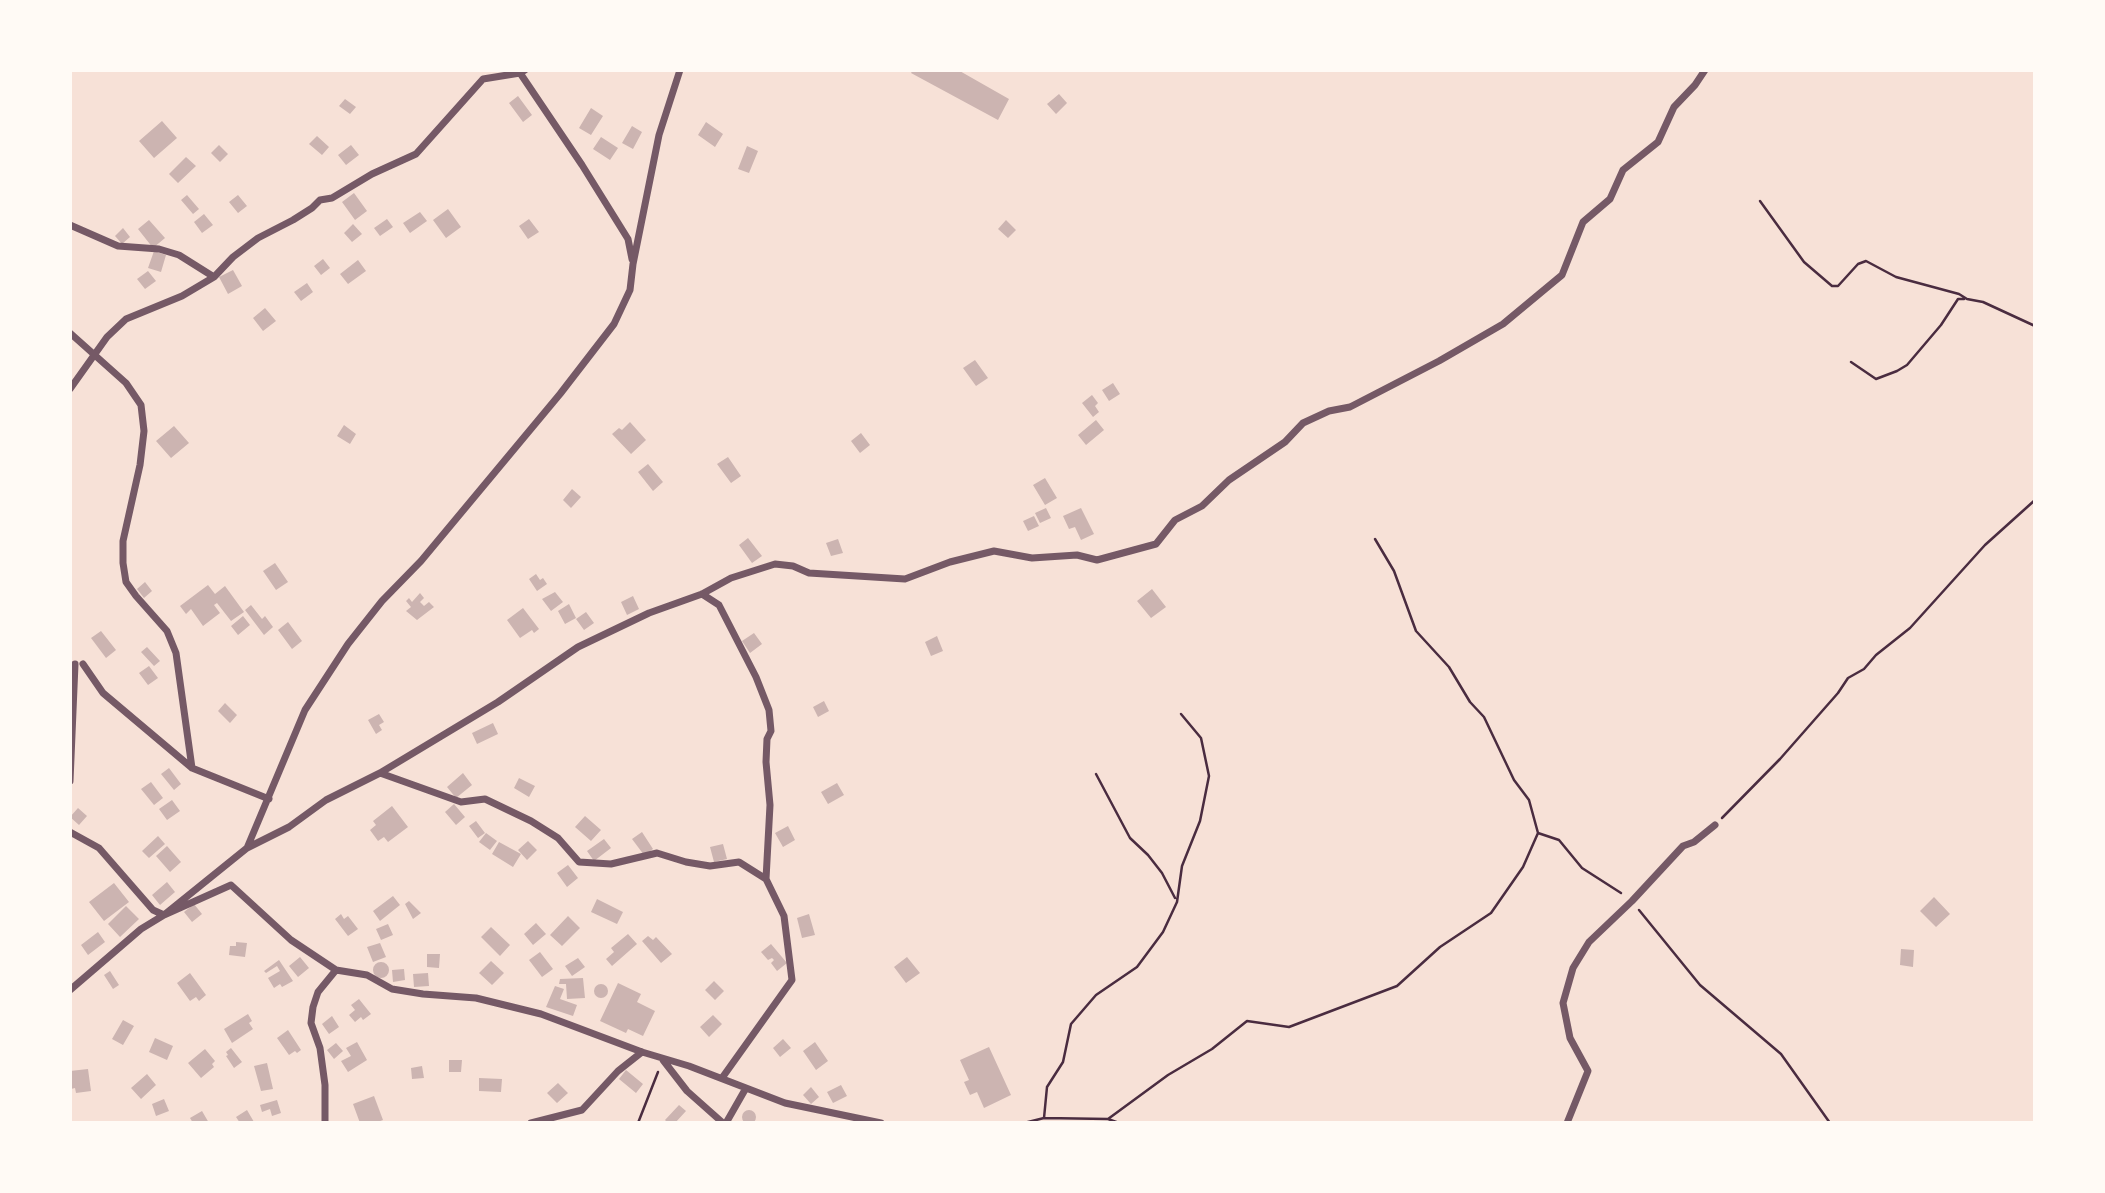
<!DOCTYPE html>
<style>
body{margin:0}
#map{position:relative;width:2105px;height:1193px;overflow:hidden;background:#f7e1d7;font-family:Rubik,sans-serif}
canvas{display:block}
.frame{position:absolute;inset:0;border:72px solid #fffaf5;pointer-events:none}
</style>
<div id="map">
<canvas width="2105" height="1193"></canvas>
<div class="frame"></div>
</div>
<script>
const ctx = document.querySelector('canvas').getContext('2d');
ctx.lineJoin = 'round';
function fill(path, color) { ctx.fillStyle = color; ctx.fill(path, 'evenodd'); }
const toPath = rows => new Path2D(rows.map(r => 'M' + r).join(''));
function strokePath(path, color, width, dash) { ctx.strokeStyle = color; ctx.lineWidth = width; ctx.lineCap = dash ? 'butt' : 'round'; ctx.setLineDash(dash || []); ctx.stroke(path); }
fill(toPath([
 [913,70,958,70,1009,99,998,120,911,73],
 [1059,94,1067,103,1056,114,1047,104],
 [518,96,532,115,523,122,509,103],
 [345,99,356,107,350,114,339,106],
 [591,108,603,116,591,135,579,128],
 [162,121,177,138,154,158,139,141],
 [706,122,723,134,715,147,698,135],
 [632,126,642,132,633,149,622,143],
 [317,136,329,147,322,155,309,144],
 [601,137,618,148,610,160,593,149],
 [219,145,228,154,220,162,211,153],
 [351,145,359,155,346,165,338,155],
 [747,146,758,151,749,173,738,169],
 [186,157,196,166,178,183,169,174],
 [354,193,367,211,355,220,342,202],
 [187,195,199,209,193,214,181,200],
 [238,195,247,206,238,213,229,202],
 [448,209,461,227,446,238,433,220],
 [420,212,427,221,410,233,403,223],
 [204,214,213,225,202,233,194,222],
 [387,219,393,227,380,236,374,228],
 [529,219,539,232,528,239,519,226],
 [149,220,165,238,153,248,138,229],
 [1006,220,1016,230,1008,238,998,229],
 [353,224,362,234,352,242,344,233],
 [123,228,130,237,122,244,115,236],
 [154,251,166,255,161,272,148,268],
 [323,259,330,268,321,275,314,266],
 [358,260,366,271,348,284,340,274],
 [233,270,242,286,228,294,219,277],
 [148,271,156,281,145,289,137,279],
 [307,283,313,292,301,301,294,292],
 [265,308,276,321,263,331,253,318],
 [975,360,988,378,976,386,963,368],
 [1113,383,1120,394,1109,401,1102,390],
 [1092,395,1098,403,1095,406,1099,412,1093,417,1082,403],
 [1096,420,1104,430,1086,445,1078,435],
 [630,422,646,440,631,454,612,434,619,428,622,430],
 [344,425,356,434,350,444,337,436],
 [174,426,189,443,171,458,156,441],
 [861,433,870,445,860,453,851,441],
 [728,457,741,476,731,483,717,464],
 [648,464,663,482,653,491,638,472],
 [1045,478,1057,498,1045,505,1033,485],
 [572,489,581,497,571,508,563,500],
 [1046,508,1051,518,1040,523,1035,513],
 [1081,508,1094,534,1081,540,1075,527,1069,529,1063,516],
 [1034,516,1039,526,1028,531,1023,521],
 [748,538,762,556,752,563,739,545],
 [838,539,843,553,831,556,826,543],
 [275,563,288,582,276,590,263,571],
 [536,574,540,580,543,578,547,584,537,591,529,579],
 [145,582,152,591,144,598,137,589],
 [208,585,215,594,225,586,244,612,231,621,217,603,214,605,220,613,203,626,191,609,186,614,180,606],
 [1152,589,1166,607,1151,618,1137,601],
 [555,592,563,602,551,611,542,599],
 [420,593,424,598,420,602,424,606,429,602,434,607,417,620,406,611,411,607,406,601,409,598,412,602],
 [633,596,639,609,627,615,621,602],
 [569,604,576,618,565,624,558,611],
 [251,605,262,619,265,616,273,627,264,635,245,610],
 [523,608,539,629,534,633,532,630,520,638,507,620],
 [586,612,594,623,584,630,576,619],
 [243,616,250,625,238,635,231,626],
 [288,622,302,641,292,649,278,630],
 [101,631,116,650,106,658,91,638],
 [754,633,762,644,750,653,742,641],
 [937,636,943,651,931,656,925,642],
 [147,647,160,661,154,666,141,652],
 [149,666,158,678,148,685,139,673],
 [824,701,829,711,818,717,813,707],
 [225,703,237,715,230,723,218,711],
 [379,714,384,722,379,725,382,730,376,734,368,720],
 [493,723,498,734,477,744,472,733],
 [169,768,181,784,174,790,161,774],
 [463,773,472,785,456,798,447,787],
 [519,778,535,786,529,797,514,788],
 [151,782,163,798,154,805,141,789],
 [837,783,844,795,828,804,821,792],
 [172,800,180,811,167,820,159,809],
 [454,804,465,817,456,825,445,812],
 [392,806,408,827,388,842,384,837,378,841,370,830,376,825,373,821],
 [78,808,87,816,79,825,70,817],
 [585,816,601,830,591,841,575,827],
 [476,821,485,833,478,838,469,826],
 [788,826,795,840,783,847,775,833],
 [642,832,653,849,644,855,632,839],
 [486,833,497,841,490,850,479,842],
 [158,836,165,844,149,858,142,851],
 [604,839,611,848,594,861,587,851],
 [528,841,537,850,527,860,518,850],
 [499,842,521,854,513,867,492,854],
 [723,844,727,859,714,862,710,847],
 [167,846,181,862,170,872,156,856],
 [568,865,578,878,567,887,557,873],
 [167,882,175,892,160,905,152,895],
 [114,883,129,902,104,921,89,902],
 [393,896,400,905,380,921,373,911],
 [1934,897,1950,914,1936,927,1920,911],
 [597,899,623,912,617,924,591,912],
 [409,901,421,913,413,919,405,904],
 [194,904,202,914,192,922,184,912],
 [126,906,139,919,120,937,108,924],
 [341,914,344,919,348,916,358,929,348,936,335,919],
 [809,914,815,935,802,938,797,918],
 [568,916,580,928,562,946,550,935],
 [536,923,546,934,533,945,524,934],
 [388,924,393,935,381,940,376,929],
 [491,927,510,945,500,956,481,937],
 [98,932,105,942,88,955,81,945],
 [628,934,637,944,612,966,606,959,614,952,611,948],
 [648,936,653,940,656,937,672,954,661,963,642,941],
 [236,942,247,943,245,957,229,955,230,946,236,946],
 [380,943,386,957,373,962,367,947],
 [771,944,787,963,777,971,771,963,774,960,772,958,768,960,761,952],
 [1901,949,1914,950,1913,967,1900,965],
 [540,952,553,969,542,977,529,960],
 [427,954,440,954,439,968,427,967],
 [300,957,309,968,298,977,289,966],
 [907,957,920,973,906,983,894,967],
 [578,958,585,967,572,976,565,966],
 [279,960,293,981,282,987,280,984,274,988,268,978,280,971,277,966,266,973,264,971],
 [491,961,504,973,492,985,479,973],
 '373 970a8 8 0 1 1 16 0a8 8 0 1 1-16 0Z',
 [404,969,405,980,393,982,392,970],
 [110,971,119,985,113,989,104,975],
 [190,973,206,995,199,1001,196,997,190,1001,177,983],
 [428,973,429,986,414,987,413,974],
 [583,978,585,998,567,999,566,984,559,984,560,979],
 [714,981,724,991,715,1000,705,990],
 [618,983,641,994,637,1002,655,1011,643,1036,628,1029,626,1033,600,1021],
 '594 991a7 7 0 1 1 14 0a7 7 0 1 1-14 0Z',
 [555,986,564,989,560,999,577,1005,573,1016,546,1007],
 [359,999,371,1014,363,1020,361,1017,355,1022,349,1015,355,1010,351,1005],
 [248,1014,252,1021,249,1023,253,1029,232,1043,224,1029],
 [713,1015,722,1024,709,1037,700,1027],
 [332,1016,339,1027,329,1034,322,1024],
 [123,1020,134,1026,123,1045,112,1039],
 [288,1030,301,1050,297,1053,295,1051,289,1055,277,1038],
 [155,1038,173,1046,167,1060,149,1052],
 [783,1039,791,1048,780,1057,773,1048],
 [357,1042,367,1060,348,1072,341,1061,351,1056,346,1048],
 [815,1042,828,1061,816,1070,803,1051],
 [336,1043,343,1051,334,1059,327,1050],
 [989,1047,1011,1095,984,1108,977,1092,970,1095,964,1082,969,1080,960,1060],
 [231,1048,242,1062,234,1068,226,1056,228,1055,226,1052],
 [205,1049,215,1061,212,1064,214,1067,201,1078,188,1063],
 [449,1060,462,1060,461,1072,449,1072],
 [267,1063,273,1089,261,1091,254,1066],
 [422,1066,424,1078,412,1079,411,1068],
 [88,1069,91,1091,76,1093,75,1088,71,1089,70,1071],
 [626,1070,643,1084,636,1093,619,1079],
 [147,1074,156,1085,141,1099,131,1088],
 [479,1078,502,1079,501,1092,479,1091],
 [558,1083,568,1093,557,1103,547,1093],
 [841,1085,847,1096,833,1103,827,1092],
 [811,1087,819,1097,811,1104,803,1095],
 [374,1096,383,1120,375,1123,360,1123,353,1104],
 [164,1099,169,1111,156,1116,152,1104],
 [277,1100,281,1113,272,1116,270,1109,262,1112,260,1105],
 [679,1105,686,1111,675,1123,668,1123,665,1120],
 '742 1117a7 7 0 1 1 14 0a7 7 0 1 1-14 0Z',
 [247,1110,254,1122,240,1123,236,1117],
 [202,1111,209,1123,193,1123,190,1118]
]), '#ccb4b1');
strokePath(toPath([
 [1760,201,1804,262,1832,286,1838,286,1858,264,1866,261,1896,277,1959,294,1967,299,1983,302,2035,326],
 [1851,362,1876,379,1897,371,1907,365,1941,325,1958,299,1964,299],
 [1096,774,1130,838,1148,855,1162,873,1175,898],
 [1722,818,1780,759,1838,693,1848,678,1864,669,1876,655,1910,628,1985,545,2035,500],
 [1538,833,1559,840,1582,868,1621,893],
 [1639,910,1700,985,1781,1054,1830,1123],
 [1044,1118,1047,1087,1063,1062,1071,1024,1096,995,1137,967,1163,932,1177,902,1182,866,1200,821,1209,776,1201,738,1181,714],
 [1108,1119,1168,1075,1212,1049,1247,1021,1289,1027,1397,986,1440,947,1491,913,1523,867,1538,833,1529,800,1514,780,1484,717,1470,702,1449,667,1416,631,1394,571,1375,539],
 [638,1123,658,1072],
 [1024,1123,1044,1118,1108,1119,1119,1123]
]), '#4a2c40', 2.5);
strokePath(toPath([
 [518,70,582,165,628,239,632,259],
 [70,225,118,246,159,249,179,255,214,277],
 [70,333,126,383,141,405,144,431,140,465,123,541,123,563,126,582,136,596,167,631,176,653,192,768],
 [70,389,107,337,126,319,182,296,214,277,233,257,258,238,293,220,312,208,320,200,332,198,372,174,416,154,483,79,520,73,525,70],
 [702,594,719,605,756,677,769,710,771,731,767,739,766,762,770,805,766,879,784,916,792,980,722,1078],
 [83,664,103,693,192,768,269,799],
 [380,773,461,802,485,799,531,821,558,838,579,862,611,864,657,853,686,862,710,866,739,862,766,879],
 [70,781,75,664],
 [70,832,99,848,153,910,164,915,231,885,291,940,336,970,367,975,392,989,423,994,476,998,541,1014,642,1052,689,1066,785,1103,881,1123],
 [247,848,289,827,326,800,380,773,498,702,578,647,649,613,702,594,731,578,775,564,793,566,809,573,905,579,950,562,994,551,1032,558,1077,555,1097,560,1156,544,1175,520,1202,506,1229,480,1285,442,1303,423,1329,411,1350,407,1439,361,1503,324,1562,275,1583,222,1610,199,1623,170,1658,142,1674,107,1695,85,1705,70],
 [70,990,141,929,164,915,247,848,305,710,348,644,382,601,421,561,560,394,614,324,630,290,633,264,659,135,680,70],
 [663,1060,687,1091,723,1123],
 [325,1123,325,1085,320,1048,311,1023,313,1007,318,992,336,970],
 [531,1123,582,1110,618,1071,642,1052],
 [726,1123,746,1088],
 [1567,1123,1588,1071,1570,1038,1563,1003,1573,968,1589,942,1632,901,1683,846,1694,842,1715,825]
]), '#755966', 7);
</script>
